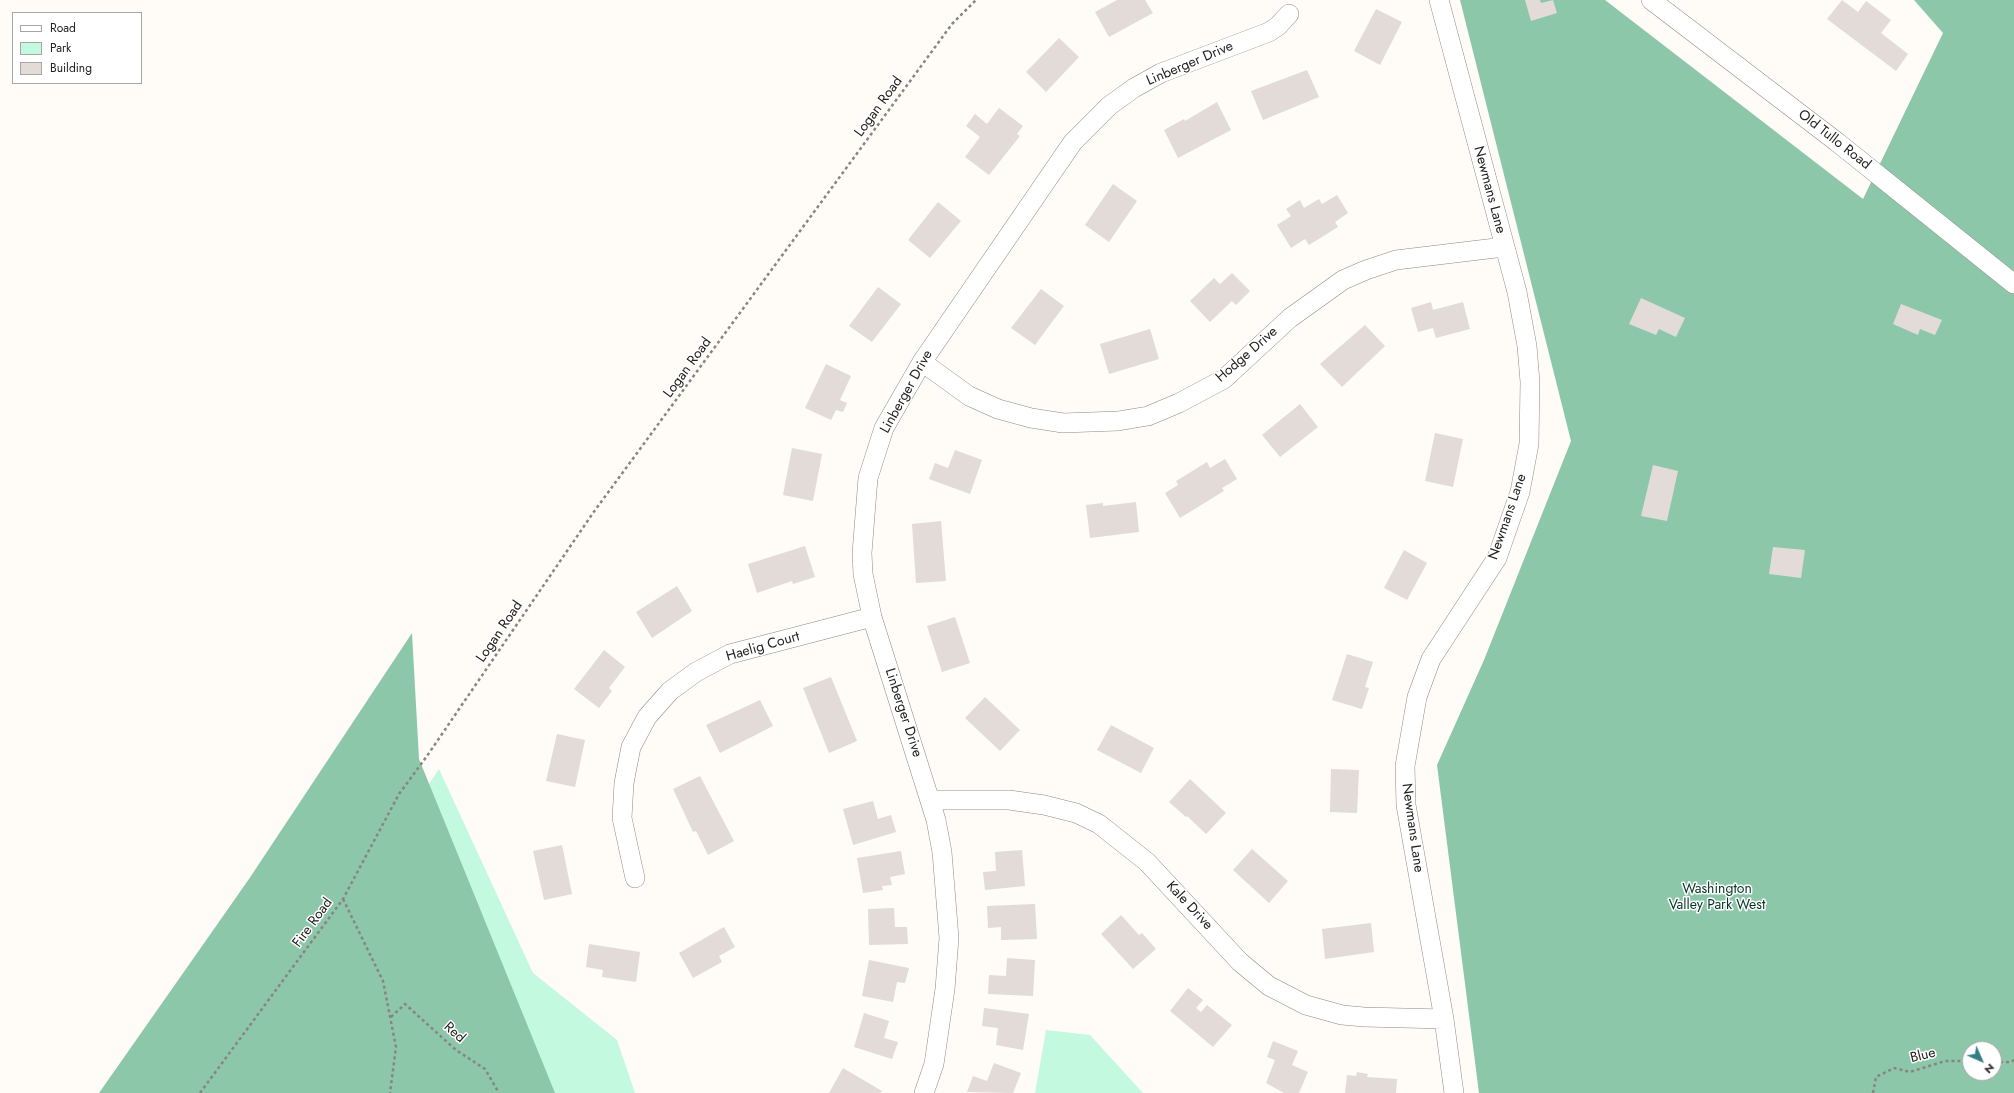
<!DOCTYPE html>
<style>
body{margin:0}
#map{position:relative;width:2014px;height:1093px;overflow:hidden;background:#fffbf6;font-family:Jost,sans-serif}
canvas{display:block}
.legend{position:absolute;left:12px;top:12px;width:130px;height:72px;box-sizing:border-box;background:#fff;border:1px solid #a7a6a5;margin:0;padding:5px 7px;list-style:none;font-size:12px;color:#23211f}
.legend li{display:flex;align-items:center;gap:8px;height:20px}
.legend b{width:20px;border:1px solid #a7a6a5}
.north{position:absolute;left:1962px;top:1041px;width:40px;height:40px;box-sizing:border-box;background:#fff;border:1px solid #a7a6a5;border-radius:50%;rotate:135deg;font-size:11px;font-weight:700;line-height:16px;text-align:center;color:#23211f}
.north::after{content:'';display:block;margin:auto;width:14px;height:18px;background:#357d84;clip-path:polygon(50% 0,100% 100%,50% 72%,0 100%)}
</style>
<div id="map">
<canvas width="2014" height="1093"></canvas>
<ul class="legend">
<li><b style="height:5px;background:#fff"></b>Road</li>
<li><b style="height:11px;background:#c3f9de"></b>Park</li>
<li><b style="height:11px;background:#e2dbd8"></b>Building</li>
</ul>
<div class="north">N</div>
</div>
<script>
const ctx = document.querySelector('canvas').getContext('2d');
ctx.lineJoin = 'round';
function fill(path, color) { ctx.fillStyle = color; ctx.fill(path, 'evenodd'); }
const toPath = rows => new Path2D(rows.map(r => 'M' + r).join(''));
function strokePath(path, color, width, dash) { ctx.strokeStyle = color; ctx.lineWidth = width; ctx.lineCap = dash ? 'butt' : 'round'; ctx.setLineDash(dash || []); ctx.stroke(path); }
function drawText(font, color, halo, rows, align = 'center') {
  ctx.font = font + ' Jost,sans-serif'; ctx.lineWidth = 3; ctx.setLineDash([]); ctx.textBaseline = 'middle'; ctx.strokeStyle = halo; ctx.fillStyle = color; for (const [text, x, y, turn = 0] of rows) {
    ctx.save(); ctx.translate(x, y); ctx.rotate((+turn || 0) * Math.PI / 180); ctx.textAlign = isNaN(turn) ? turn : align; if (halo) ctx.strokeText(text, 0, 0); ctx.fillText(text, 0, 0); ctx.restore();
  }
}
fill(toPath([
 [439,769,533,973,617,1040,635,1093,241,1093,388,844],
 [1046,1030,1090,1035,1143,1093,1035,1093]
]), '#c3f9de');
fill(toPath([
 [1460,0,1605,0,1863,199,1943,33,1914,0,2014,0,2014,1093,1479,1093,1437,765,1484,660,1571,441],
 [1970,1049,1994,1049,1994,1073,1970,1073],
 [412,633,419,759,555,1093,99,1093,249,879]
]), '#8cc7aa');
fill(toPath([
 [1117,0,1145,0,1153,13,1109,37,1095,12],
 [1525,0,1540,0,1541,3,1553,0,1557,13,1531,21],
 [1842,0,1858,12,1866,1,1891,20,1881,33,1908,54,1896,71,1827,19],
 [1376,9,1402,22,1380,65,1354,51],
 [1059,38,1079,57,1046,92,1026,72],
 [1307,70,1319,97,1263,120,1251,91],
 [1217,102,1231,130,1178,158,1164,130,1184,119,1185,121],
 [999,108,1023,126,1017,134,1020,136,989,175,965,157,980,137,966,126,975,114,987,124],
 [1113,184,1137,201,1109,242,1085,225],
 [1337,195,1348,213,1335,222,1338,227,1309,245,1305,239,1291,248,1277,225,1291,216,1286,209,1300,200,1304,208,1319,199,1322,204],
 [938,202,961,221,930,258,908,240],
 [1232,273,1250,291,1236,305,1232,301,1210,322,1190,301,1214,278,1220,284],
 [878,287,901,304,872,342,849,326],
 [1041,289,1064,306,1035,345,1011,328],
 [1641,298,1685,318,1676,337,1659,329,1656,335,1629,324],
 [1431,302,1433,310,1463,302,1470,329,1436,338,1433,328,1418,332,1411,308],
 [1901,304,1942,320,1935,335,1920,329,1918,335,1893,324],
 [1365,325,1385,346,1342,387,1320,364],
 [1150,329,1159,359,1109,374,1100,344],
 [826,364,851,376,840,400,847,403,843,412,836,410,831,420,805,408],
 [1300,404,1318,427,1280,457,1262,435],
 [1435,433,1463,439,1453,487,1425,481],
 [792,448,822,454,813,501,783,495],
 [955,450,982,460,970,494,929,479,935,463,948,468],
 [1225,459,1237,479,1222,488,1224,491,1180,518,1165,493,1178,485,1176,481,1207,462,1210,468],
 [1653,465,1678,471,1667,521,1641,516],
 [1136,502,1139,532,1090,538,1086,505,1103,503,1103,506],
 [941,521,946,581,916,583,912,524],
 [805,546,815,577,793,584,792,581,757,593,748,564],
 [1773,547,1805,550,1801,578,1769,574],
 [1404,550,1427,563,1407,600,1384,588],
 [677,586,692,611,652,638,636,612],
 [955,617,970,663,942,672,927,626],
 [604,650,625,667,609,688,612,691,599,708,574,689],
 [1347,654,1373,662,1365,687,1369,688,1362,709,1332,700],
 [831,677,857,741,829,753,803,688],
 [985,697,1020,730,1000,751,965,718],
 [760,700,773,726,720,753,706,725],
 [1111,725,1154,748,1141,773,1097,750],
 [557,734,585,740,575,787,546,781],
 [1331,769,1359,770,1357,813,1330,812],
 [700,776,734,841,708,855,696,831,693,832,673,789],
 [1190,779,1226,813,1206,834,1187,816,1186,817,1169,802],
 [873,801,878,819,891,815,896,832,853,845,843,809],
 [562,845,572,894,544,900,533,851],
 [1252,849,1288,881,1269,903,1233,870],
 [1022,850,1025,886,985,890,983,872,996,871,995,852],
 [901,851,905,874,890,877,892,885,882,886,883,890,863,893,857,858],
 [1035,904,1037,939,1001,940,1001,927,988,928,987,906],
 [894,908,895,927,907,927,908,944,869,945,868,909],
 [1121,915,1139,935,1142,933,1156,949,1133,969,1101,934],
 [1371,923,1374,952,1325,959,1322,929],
 [724,927,735,947,719,956,722,962,693,978,679,953],
 [589,944,640,952,636,982,602,977,603,970,586,967],
 [1007,958,1035,960,1033,996,988,994,989,975,1006,976],
 [869,960,909,968,905,983,897,982,893,1002,862,996],
 [1188,988,1203,1000,1196,1008,1201,1012,1207,1005,1232,1025,1213,1047,1170,1011],
 [984,1008,1029,1014,1023,1050,996,1045,998,1028,982,1026],
 [864,1013,889,1021,884,1038,898,1042,892,1059,854,1047],
 [1273,1041,1298,1051,1292,1065,1308,1072,1299,1093,1284,1093,1266,1083,1275,1060,1267,1057],
 [994,1063,1021,1073,1013,1093,967,1092,973,1076,987,1081],
 [843,1068,882,1091,880,1093,829,1093],
 [1357,1072,1368,1074,1367,1077,1397,1079,1396,1093,1345,1093,1347,1075,1356,1076]
]), '#e2dbd8');
const minor = toPath([
 [1439,0,1517,292,1527,346,1530,382,1529,444,1520,492,1497,558,1431,659,1417,697,1405,766,1406,805,1444,1019,1454,1093],
 [1651,0,1837,142,2014,284],
 [922,362,969,396,998,409,1031,418,1063,423,1118,421,1148,416,1179,403,1224,379,1290,318,1343,280,1366,270,1396,260,1504,247],
 [931,800,1009,800,1044,805,1076,813,1099,824,1147,862,1240,962,1269,986,1306,1005,1342,1015,1364,1017,1444,1019],
 [635,878,622,818,624,783,631,747,647,717,670,691,696,672,730,654,872,617],
 [924,1093,934,1064,945,989,949,938,946,901,942,852,936,820,872,617,863,574,862,553,868,478,884,428,922,362,1073,142,1109,106,1134,88,1161,73,1269,32,1278,26,1289,14]
]);
strokePath(minor, '#8e8984', 20);
strokePath(toPath([
 [343,899,383,981,396,1047,390,1093],
 [391,1017,405,1004,456,1050,485,1069,499,1093],
 [1994,1062,2011,1062,2014,1060],
 [200,1093,343,899,399,794,427,756,593,513,952,24,976,0],
 [1873,1093,1876,1077,1894,1068,1910,1072,1945,1061,1970,1061]
]), '#888581', 2.5, [3, 3]);
strokePath(minor, '#fff', 19);
drawText('14px', '#23211f', '#fff', [
 ["Linberger Drive",1190,64,-23],
 ["Logan Road",879,107,-54],
 ["Old Tullo Road",1834,140,38],
 ["Newmans Lane",1489,190,75],
 ["Hodge Drive",1247,355,-41],
 ["Logan Road",688,368,-54],
 ["Linberger Drive",907,392,-61],
 ["Newmans Lane",1508,517,-71],
 ["Logan Road",500,632,-56],
 ["Haelig Court",763,647,-16],
 ["Linberger Drive",903,713,72],
 ["Newmans Lane",1412,828,82],
 ["Kale Drive",1189,906,47],
 ["Fire Road",313,923,-54],
 ["Red",454,1033,42],
 ["Blue",1923,1056,-14]
]);
drawText('14px', '#003421', '#fff', [
 ["Washington",1717,890],
 ["Valley Park West",1717,906]
]);
</script>
